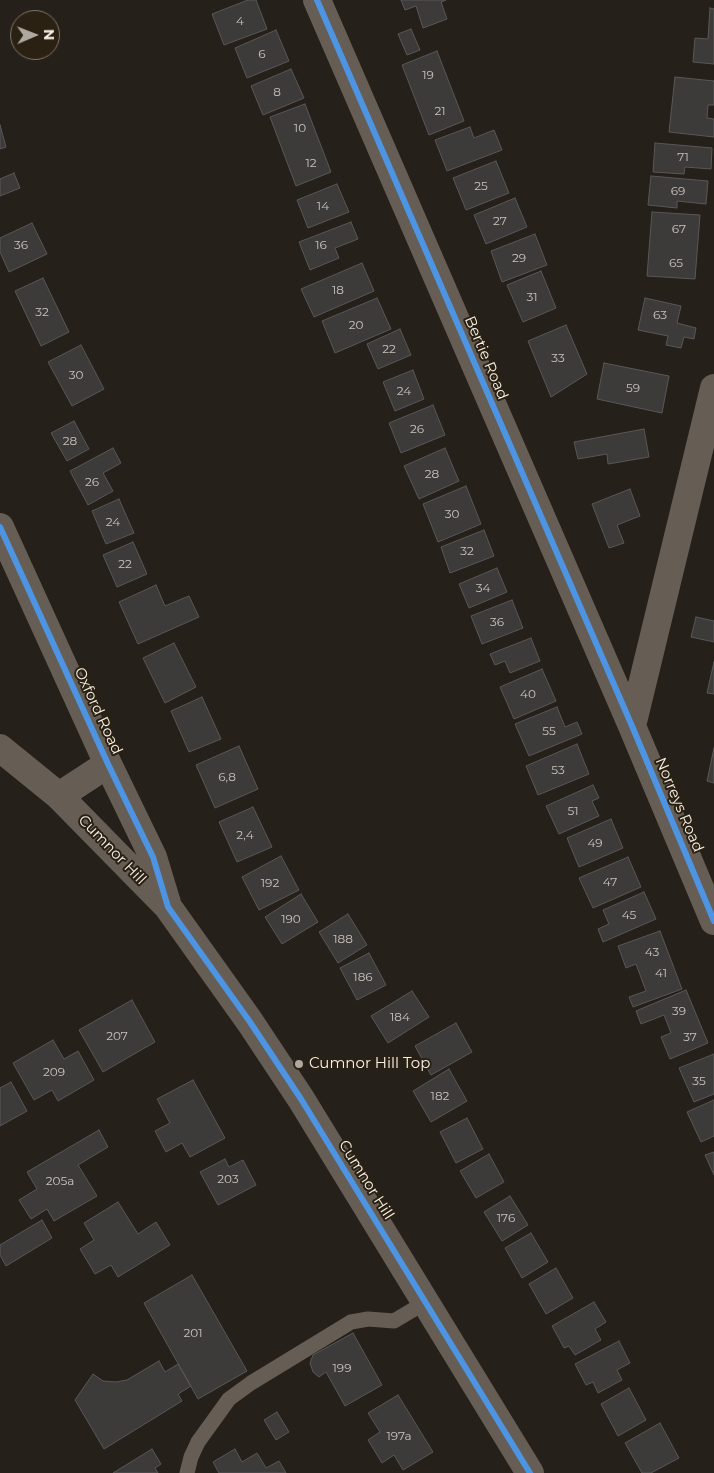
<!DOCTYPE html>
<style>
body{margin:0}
#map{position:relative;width:714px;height:1473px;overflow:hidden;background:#252019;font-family:Montserrat,sans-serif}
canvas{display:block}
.north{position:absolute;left:10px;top:10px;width:50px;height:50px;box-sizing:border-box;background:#2b2113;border:1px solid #7d7468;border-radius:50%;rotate:89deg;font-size:14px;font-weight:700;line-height:20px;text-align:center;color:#f7f1e7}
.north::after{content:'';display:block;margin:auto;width:18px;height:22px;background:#aea89f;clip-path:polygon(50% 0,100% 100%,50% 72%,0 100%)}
</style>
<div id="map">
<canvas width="714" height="1473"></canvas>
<div class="north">N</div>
</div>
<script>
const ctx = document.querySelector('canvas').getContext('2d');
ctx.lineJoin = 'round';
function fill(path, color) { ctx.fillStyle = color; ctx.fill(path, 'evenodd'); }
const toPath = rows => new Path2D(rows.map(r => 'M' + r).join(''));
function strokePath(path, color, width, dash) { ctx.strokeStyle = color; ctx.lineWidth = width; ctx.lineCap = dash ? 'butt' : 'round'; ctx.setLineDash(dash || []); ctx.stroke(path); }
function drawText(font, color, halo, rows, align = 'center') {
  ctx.font = font + ' Montserrat,sans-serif'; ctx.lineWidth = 4; ctx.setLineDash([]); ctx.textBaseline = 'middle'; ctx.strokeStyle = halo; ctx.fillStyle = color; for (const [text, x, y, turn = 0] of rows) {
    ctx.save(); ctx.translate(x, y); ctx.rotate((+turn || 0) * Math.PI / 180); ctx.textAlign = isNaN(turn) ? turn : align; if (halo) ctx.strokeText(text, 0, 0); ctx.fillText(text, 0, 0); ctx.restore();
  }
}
const building = toPath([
 [248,0,256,0,267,29,224,45,212,14,248,0],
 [401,0,446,0,441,2,447,19,423,28,416,6,405,10,401,0],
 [710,8,714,9,714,64,693,62,695,38,708,39,710,8],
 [411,29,420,50,407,55,398,34,411,29],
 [276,30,289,61,247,78,235,48,276,30],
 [437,51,464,121,429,135,402,65,437,51],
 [291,69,304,98,263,115,251,86,291,69],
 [675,77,714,81,714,105,708,105,707,118,714,119,714,137,669,132,675,77],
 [305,104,331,172,296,186,270,117,305,104],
 [0,125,6,147,0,149,0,125],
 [470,127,474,138,494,130,502,150,447,171,435,140,470,127],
 [655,143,712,148,711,169,685,167,684,174,653,172,655,143],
 [496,161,509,193,466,210,453,178,496,161],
 [14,173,20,188,0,196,0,179,14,173],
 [651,176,708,181,706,204,677,201,677,208,648,205,651,176],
 [337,184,349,212,308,228,297,200,337,184],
 [515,198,527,227,486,244,474,215,515,198],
 [652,212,700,215,695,279,647,276,652,212],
 [351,222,358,239,335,248,339,258,310,270,299,242,351,222],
 [32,223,47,254,9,272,0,252,0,238,32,223],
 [535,234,547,265,502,282,491,251,535,234],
 [362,263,374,291,314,317,301,289,362,263],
 [541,271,556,308,523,322,507,285,541,271],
 [43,278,69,332,41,346,15,291,43,278],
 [377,298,391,329,335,353,322,321,377,298],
 [645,298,681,306,677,323,696,328,694,339,684,337,681,348,666,345,668,336,638,330,645,298],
 [566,325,587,374,551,397,528,341,566,325],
 [400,329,411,355,378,369,367,344,400,329],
 [81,345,104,389,72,406,48,362,81,345],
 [604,363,669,376,662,413,597,399,604,363],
 [413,370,424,399,395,411,383,382,413,370],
 [433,405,445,435,401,453,389,423,433,405],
 [74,421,89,449,67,461,51,433,74,421],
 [644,429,649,457,608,464,607,454,578,459,574,442,644,429],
 [113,448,121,463,103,473,113,491,88,505,70,471,113,448],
 [445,448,459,481,419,499,404,466,445,448],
 [466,486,481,524,438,542,423,504,466,486],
 [630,489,640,516,617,525,624,543,609,548,592,504,630,489],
 [119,499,134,533,106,544,92,511,119,499],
 [484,530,494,556,450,573,441,547,484,530],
 [133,542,147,574,117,587,103,555,133,542],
 [497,568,507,592,469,608,459,584,497,568],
 [156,585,165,606,189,596,199,617,138,644,119,602,156,585],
 [512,600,523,628,482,644,471,616,512,600],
 [696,617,714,621,714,642,691,637,696,617],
 [531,638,540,661,510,673,505,661,495,665,490,654,531,638],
 [174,643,196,687,165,703,143,658,174,643],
 [714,662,714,694,707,693,714,662],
 [542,669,556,701,514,719,500,687,542,669],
 [202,697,221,739,189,752,171,711,202,697],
 [557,707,565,727,577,722,582,734,529,756,515,724,557,707],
 [577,744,589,774,538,795,526,766,577,744],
 [239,746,258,789,215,808,196,765,239,746],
 [714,748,714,783,707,781,714,748],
 [593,785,599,798,592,801,599,816,559,834,546,806,593,785],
 [253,807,272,847,237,862,219,822,253,807],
 [611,819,623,848,579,867,567,838,611,819],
 [281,856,299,890,259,910,242,877,281,856],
 [628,857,641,887,593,908,579,878,628,857],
 [644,892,656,919,603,942,598,929,609,924,603,910,644,892],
 [301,894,318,922,282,944,265,917,301,894],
 [348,914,367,945,338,963,319,932,348,914],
 [660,931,682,989,633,1007,629,997,646,991,636,964,626,968,618,946,660,931],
 [369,953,386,985,357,1000,340,968,369,953],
 [686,990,708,1043,670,1059,661,1037,671,1033,664,1015,641,1024,636,1011,686,990],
 [412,991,429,1017,388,1043,371,1016,412,991],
 [132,1000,155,1042,103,1072,79,1030,132,1000],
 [456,1023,472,1052,431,1075,415,1046,456,1023],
 [53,1040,64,1059,78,1051,94,1080,58,1101,52,1090,34,1100,13,1063,53,1040],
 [714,1054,714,1094,694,1102,679,1068,714,1054],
 [449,1069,467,1101,431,1122,413,1091,449,1069],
 [193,1080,225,1138,190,1157,182,1143,166,1152,155,1131,170,1123,157,1099,193,1080],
 [11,1082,27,1111,0,1126,0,1088,11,1082],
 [714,1100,714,1136,701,1142,687,1112,714,1100],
 [467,1118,483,1149,456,1163,440,1132,467,1118],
 [99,1130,108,1147,78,1165,97,1196,54,1221,47,1209,31,1219,19,1200,37,1189,27,1172,99,1130],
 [714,1152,714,1175,705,1155,714,1152],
 [489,1154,504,1182,476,1198,460,1171,489,1154],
 [225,1159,229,1167,243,1160,256,1185,218,1205,200,1172,225,1159],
 [510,1196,528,1225,502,1241,484,1212,510,1196],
 [118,1202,138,1234,156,1222,170,1245,118,1277,111,1265,95,1274,80,1249,94,1240,84,1223,118,1202],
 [42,1220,52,1238,6,1266,0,1255,0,1245,42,1220],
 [531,1233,548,1262,522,1278,505,1248,531,1233],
 [556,1268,573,1298,546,1314,529,1284,556,1268],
 [192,1275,247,1371,198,1399,144,1303,192,1275],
 [594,1302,606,1322,595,1329,601,1340,575,1355,569,1346,564,1348,552,1326,594,1302],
 [353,1333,382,1385,345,1406,326,1372,319,1377,313,1372,310,1363,313,1355,353,1333],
 [619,1341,630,1363,617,1370,622,1380,598,1393,593,1382,586,1385,575,1364,619,1341],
 [159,1361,165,1372,178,1364,191,1386,178,1394,182,1401,104,1449,75,1400,93,1374,103,1381,116,1382,127,1380,159,1361],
 [629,1388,646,1420,618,1436,601,1404,629,1388],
 [398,1395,433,1452,403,1470,394,1455,382,1463,368,1440,380,1432,368,1413,398,1395],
 [277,1412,289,1432,276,1440,264,1420,277,1412],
 [660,1423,679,1458,651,1473,642,1473,625,1443,660,1423],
 [152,1449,161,1464,155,1468,158,1473,113,1473,152,1449],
 [235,1449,242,1462,257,1453,266,1468,279,1461,286,1473,219,1473,213,1462,235,1449]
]);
fill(building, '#3d3a3a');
strokePath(building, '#5a5758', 1);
strokePath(toPath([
 [187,1473,191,1457,198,1442,229,1399,251,1383,351,1322,368,1319,394,1321,426,1302]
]), '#665e55', 15);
strokePath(toPath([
 [317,0,632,726,714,921],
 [632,726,714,388]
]), '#665e55', 28);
strokePath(toPath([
 [0,527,108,764,153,857,167,903],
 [0,748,59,796,168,907,250,1022,301,1099,530,1473],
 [59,796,108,764]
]), '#665e55', 28);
strokePath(toPath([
 [317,0,632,726,714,921],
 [0,527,108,764,153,857,168,907,250,1022,301,1099,530,1473]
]), '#4d94e3', 6);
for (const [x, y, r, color] of [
 [299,1064,5,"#aea89f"]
]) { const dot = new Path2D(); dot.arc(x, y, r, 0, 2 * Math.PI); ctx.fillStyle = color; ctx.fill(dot); strokePath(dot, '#2b2113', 2); }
drawText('12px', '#c8c3bc', null, [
 ["4",240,21],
 ["6",262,54],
 ["19",428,75],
 ["8",277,92],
 ["21",440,111],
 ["10",300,128],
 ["71",683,157],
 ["12",311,163],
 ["25",481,186],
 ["69",678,191],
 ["14",323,206],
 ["27",500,221],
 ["67",679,229],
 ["36",21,245],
 ["16",321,245],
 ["29",519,258],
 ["65",676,263],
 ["18",338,290],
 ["31",532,297],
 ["32",42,312],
 ["63",660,315],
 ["20",356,325],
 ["22",389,349],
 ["33",558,358],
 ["30",76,375],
 ["59",633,388],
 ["24",404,391],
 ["26",417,429],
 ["28",70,441],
 ["28",432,474],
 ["26",92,482],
 ["30",452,514],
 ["24",113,522],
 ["32",467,551],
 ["22",125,564],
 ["34",483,588],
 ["36",497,622],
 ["40",528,694],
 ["55",549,731],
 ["53",558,770],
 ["6,8",227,777],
 ["51",573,811],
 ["2,4",245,835],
 ["49",595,843],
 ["47",610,882],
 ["192",270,883],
 ["45",629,915],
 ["190",291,919],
 ["188",343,939],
 ["43",652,952],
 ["41",661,973],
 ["186",363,977],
 ["39",679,1011],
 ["184",400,1017],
 ["207",117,1036],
 ["37",690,1037],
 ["209",54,1072],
 ["35",699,1081],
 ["182",440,1096],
 ["203",228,1179],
 ["205a",60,1181],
 ["176",506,1218],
 ["201",193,1333],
 ["199",342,1368],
 ["197a",399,1436]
]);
drawText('15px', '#f7f1e7', '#2b2113', [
 ["Bertie Road",486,358,67],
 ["Oxford Road",98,711,65],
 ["Norreys Road",679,805,67],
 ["Cumnor Hill",112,850,46],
 ["Cumnor Hill",366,1180,58]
]);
drawText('15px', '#f7f1e7', '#2b2113', [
 ["Cumnor Hill Top",309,1064]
], 'left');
</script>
